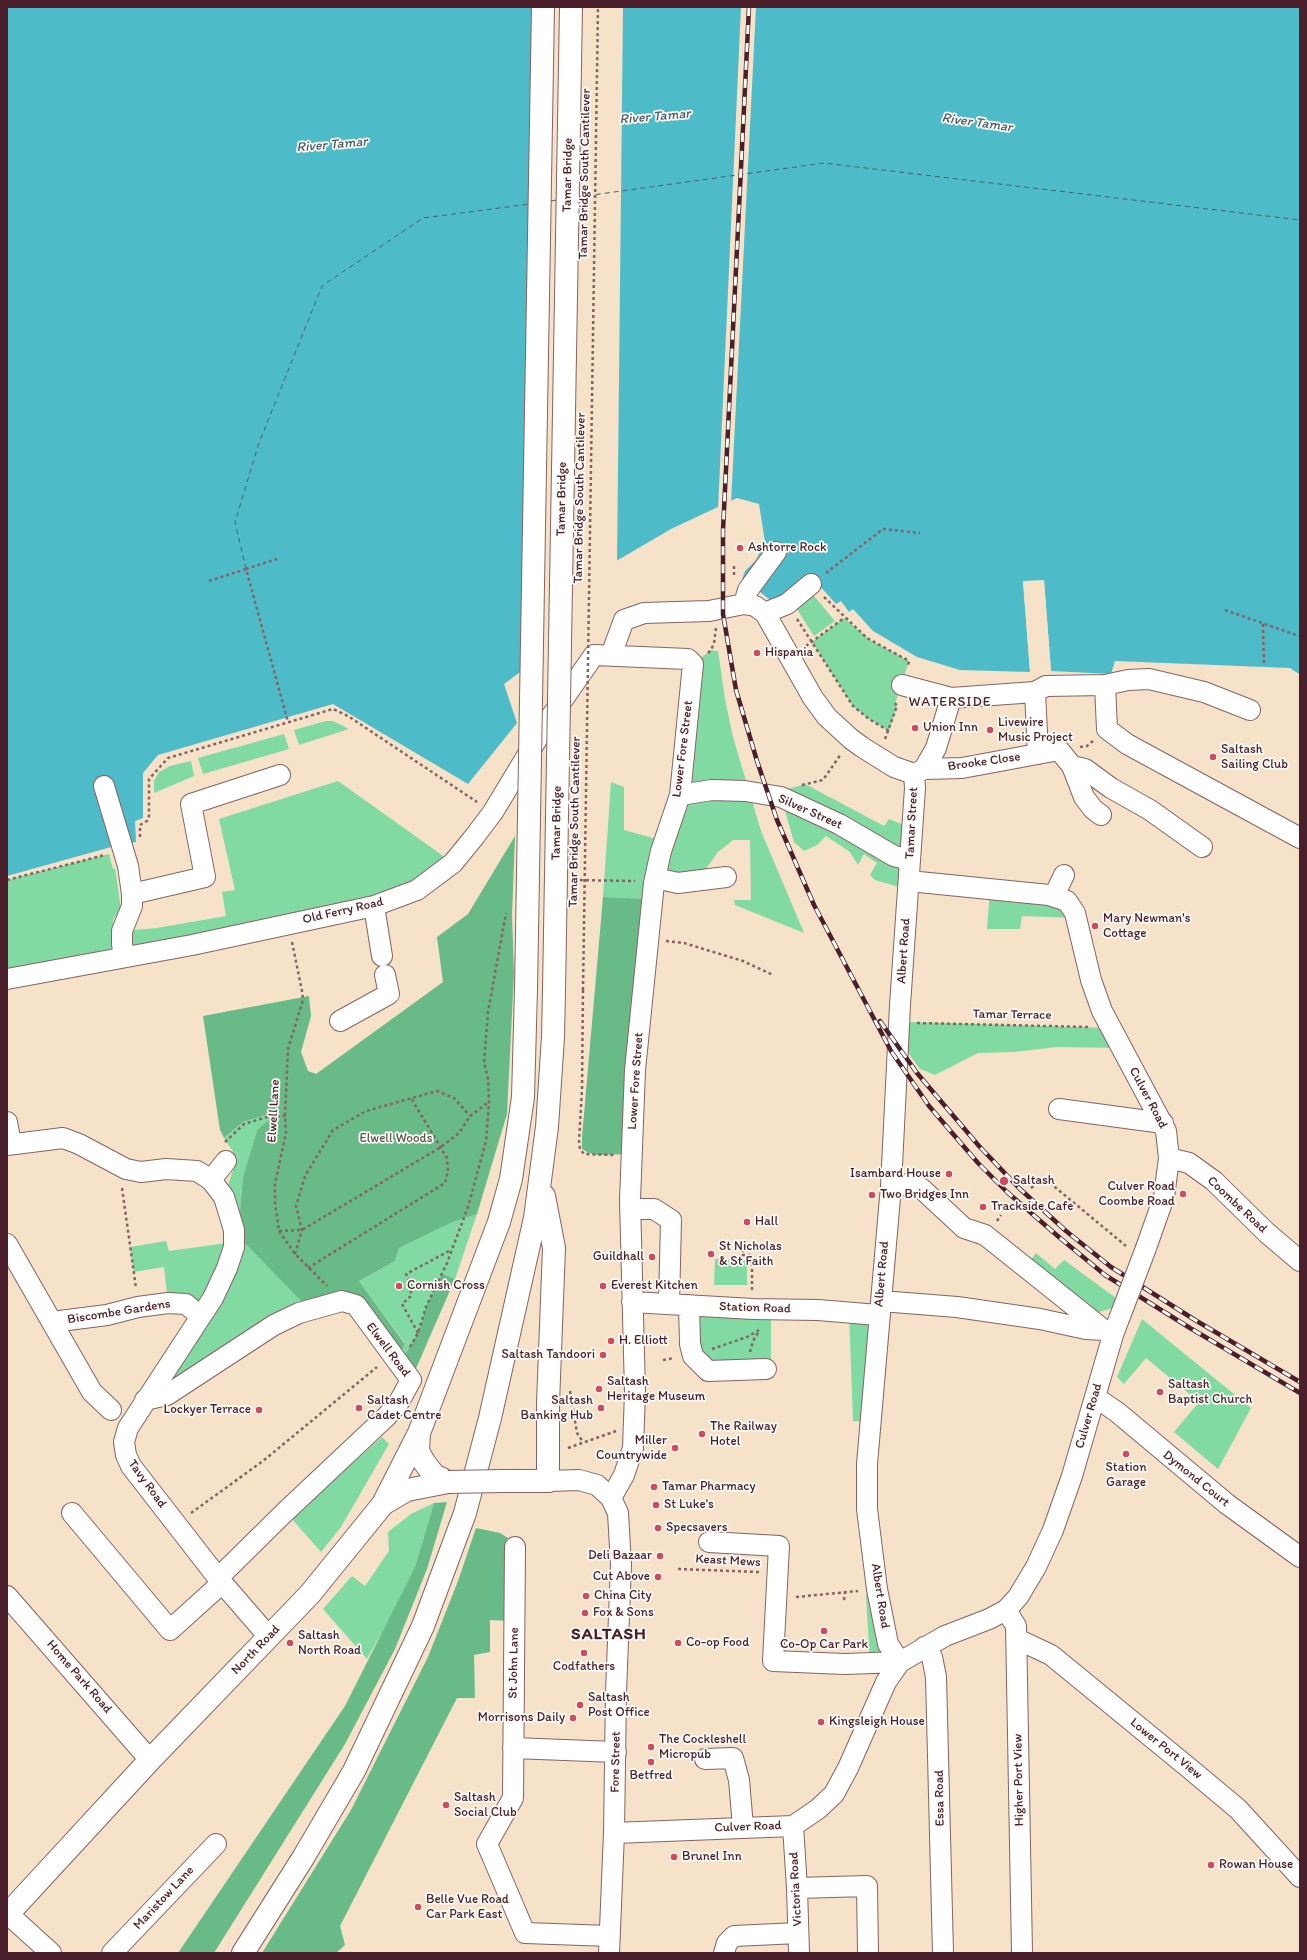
<!DOCTYPE html>
<style>
body{margin:0}
#map{position:relative;width:1307px;height:1960px;overflow:hidden;background:#f5e2c9;font-family:Itim,sans-serif}
canvas{display:block}
.frame{position:absolute;inset:0;border:8px solid #4a1f2b;pointer-events:none}
</style>
<div id="map">
<canvas width="1307" height="1960"></canvas>
<div class="frame"></div>
</div>
<script>
const ctx = document.querySelector('canvas').getContext('2d');
ctx.lineJoin = 'round';
function fill(path, color) { ctx.fillStyle = color; ctx.fill(path, 'evenodd'); }
const toPath = rows => new Path2D(rows.map(r => 'M' + r).join(''));
function strokePath(path, color, width, dash) { ctx.strokeStyle = color; ctx.lineWidth = width; ctx.lineCap = dash ? 'butt' : 'round'; ctx.setLineDash(dash || []); ctx.stroke(path); }
function drawText(font, color, halo, rows, align = 'center') {
  ctx.font = font + ' Itim,sans-serif'; ctx.lineWidth = 3.5; ctx.setLineDash([]); ctx.textBaseline = 'middle'; ctx.strokeStyle = halo; ctx.fillStyle = color; for (const [text, x, y, turn = 0] of rows) {
    ctx.save(); ctx.translate(x, y); ctx.rotate((+turn || 0) * Math.PI / 180); ctx.textAlign = isNaN(turn) ? turn : align; if (halo) ctx.strokeText(text, 0, 0); ctx.fillText(text, 0, 0); ctx.restore();
  }
}
fill(toPath([
 [809,590,835,621,814,636,793,603],
 [844,618,870,640,909,661,895,704,897,706,889,731,869,719,853,706,812,642],
 [711,650,718,651,725,699,733,737,761,831,804,933,735,905,734,900,751,900,750,840,733,840,718,852,697,881,655,878,651,899,603,897,611,782,624,787,624,830,664,841,693,664],
 [326,721,333,721,349,729,299,745,294,730],
 [284,734,289,749,203,774,198,758],
 [191,761,194,776,154,793,154,781,159,772,170,766],
 [338,781,453,863,419,888,124,956,122,931,157,928,226,916,222,892,235,890,219,819],
 [805,784,884,826,889,819,912,828,909,890,875,880,870,875,877,863,864,854,858,865,850,852,826,836,817,845,804,851,794,842,781,797,767,795],
 [109,854,113,869,115,868,121,909,114,918,113,923,117,958,7,979,7,880],
 [990,890,1049,895,1076,918,1022,916,1020,929,987,929],
 [907,1022,1110,1028,1121,1048,1057,1047,1014,1052,978,1053,935,1075,920,1069,906,1050],
 [280,1113,280,1119,266,1122,257,1130,243,1177,240,1210,310,1310,145,1400,199,1316,168,1303,164,1267,134,1272,130,1247,166,1241,169,1251,234,1242,224,1197,237,1158,224,1138,243,1122,266,1115],
 [477,1214,455,1279,442,1275,426,1307,418,1333,399,1364,396,1360,405,1343,359,1281,395,1261,399,1248,453,1222],
 [1036,1253,1055,1269,1064,1260,1116,1298,1113,1308,1092,1314,1029,1263],
 [715,1259,747,1260,747,1285,714,1285],
 [689,1305,771,1309,771,1369,708,1371,693,1356],
 [849,1312,878,1315,870,1422,853,1421],
 [1142,1319,1251,1408,1218,1469,1174,1432,1199,1402,1146,1358,1124,1384,1117,1377],
 [382,1437,389,1444,341,1527,321,1552,291,1518],
 [434,1503,415,1567,391,1616,367,1659,323,1609,352,1576,365,1586,389,1551,388,1532,411,1514],
 [878,1593,900,1662,870,1665,866,1594]
]), '#80daa1');
fill(toPath([
 [515,836,512,915,514,973,507,1114,477,1214,453,1222,399,1248,395,1261,359,1281,405,1344,396,1360,356,1306,310,1310,243,1241,240,1210,243,1177,257,1130,266,1122,280,1119,280,1113,266,1115,243,1122,224,1138,220,1130,203,1016,309,996,311,1016,301,1052,308,1071,316,1074,443,982,437,937,468,914],
 [603,897,651,899,629,1154,598,1155,589,1153,582,1149,582,1137],
 [442,1274,455,1279,411,1380,399,1364,418,1333,426,1307],
 [447,1502,427,1569,395,1649,345,1744,214,1953,178,1953,345,1706,415,1567,434,1503],
 [476,1528,500,1533,508,1538,509,1621,490,1620,490,1652,474,1655,475,1698,457,1698,340,1926,345,1945,336,1953,262,1953,351,1810,428,1657,458,1581]
]), '#68ba87');
fill(toPath([
 [7,7,1300,7,1300,677,1299,674,1290,668,1115,661,1111,674,1051,671,1044,581,1023,581,1030,672,960,670,917,657,873,631,853,609,849,612,841,601,836,604,810,575,774,603,760,592,739,589,745,571,756,560,765,542,759,504,737,498,671,529,618,560,566,582,527,667,504,684,517,723,468,784,333,704,158,755,143,773,143,818,135,821,136,842,122,844,7,876]
]), '#4ebbc9');
fill(toPath([
 [543,7,623,7,617,563,568,583,532,663],
 [741,7,756,7,731,503,718,509],
 [1044,580,1051,671,1049,672,1042,583,1025,583,1030,627,1032,672,1030,672,1023,581]
]), '#f5e2c9');
strokePath(toPath([
 [578,197,824,163,1300,220],
 [551,201,557,200],
 [246,569,235,522,259,443,322,286,423,218,530,204]
]), '#4c5d6a', 1, [5, 4]);
const minor = toPath([
 [744,604,748,590,776,552],
 [765,613,787,604,811,584],
 [611,655,624,620,644,613,709,611,744,604,755,606,765,613,813,698,827,717,851,739,862,747,894,767,914,774],
 [902,685,951,698,1035,692,1046,686,1105,685,1107,729,1127,744,1300,838],
 [1105,685,1128,680,1149,679,1204,692,1250,710],
 [1035,692,1038,754],
 [1072,766,1085,769,1111,788,1150,810,1202,847],
 [924,769,936,748,951,698],
 [914,774,924,769,962,768,1059,750,1072,766,1084,797,1093,809,1101,815],
 [104,786,128,866,132,894,132,906,122,931,122,944,124,956],
 [680,795,712,790,745,791,781,797,839,824,894,856,910,860],
 [655,878,678,883,726,877],
 [909,881,1049,895,1067,901,1075,913,1091,980,1102,1011,1166,1131,1169,1158,1164,1197,1146,1248],
 [132,894,205,877,191,804,280,775],
 [1054,896,1064,875],
 [374,906,382,956],
 [7,979,192,945,374,906,417,890,453,863,475,836,493,812,548,721,594,655,688,659,693,664,680,795,661,851,654,883,635,1070,630,1200,635,1392,633,1448,624,1475,611,1498],
 [340,1021,389,994,385,975],
 [1059,1109,1163,1123],
 [7,1122,11,1144],
 [7,1145,63,1138,79,1144,126,1169,141,1172,166,1169,197,1171,211,1180,224,1197,234,1230,234,1247,227,1268,213,1298,128,1428,124,1442,126,1455,131,1466,218,1578,269,1637],
 [1169,1158,1189,1163,1214,1181,1267,1233,1300,1261],
 [211,1180,226,1161],
 [891,1186,912,1184,922,1189,964,1228,985,1235,1104,1330,1113,1335],
 [630,1209,654,1209,671,1220,669,1304],
 [7,1244,92,1392,111,1410],
 [881,1301,957,1307,1040,1319,1086,1329,1104,1330],
 [632,1302,753,1309,818,1310,878,1315],
 [689,1305,690,1344,693,1356,708,1371,766,1369],
 [52,1322,107,1315,138,1307,168,1303,186,1304,200,1316],
 [1095,1397,1117,1412,1227,1504,1300,1557],
 [145,1400,167,1395,274,1325,299,1313,342,1301,356,1305,411,1380,399,1402,387,1416,285,1512,218,1578],
 [548,1481,579,1480,597,1485,611,1498,618,1513,621,1565,616,1692,614,1833,609,1953],
 [72,1513,170,1630,222,1583],
 [709,1542,779,1546,773,1661,845,1664,900,1662,888,1644,877,1589,867,1509,867,1464,891,1186,900,1005,915,788,914,774],
 [515,1547,513,1798,487,1844,525,1933,610,1936],
 [7,1596,150,1760],
 [1006,1610,1016,1626,1022,1953],
 [1017,1639,1051,1655,1189,1768,1238,1809,1300,1877],
 [924,1647,932,1657,936,1677,943,1953],
 [513,1748,616,1752],
 [705,1759,733,1758,739,1780,743,1827],
 [793,1826,797,1888,799,1953],
 [614,1833,793,1826,818,1809,834,1794,848,1768,886,1682,900,1662,945,1636,989,1619,1006,1610,1018,1597,1036,1567,1053,1530,1072,1476,1113,1335,1119,1319],
 [797,1888,867,1886,868,1953],
 [8,1914,51,1953],
 [112,1953,216,1844],
 [724,1953,727,1943,734,1936,798,1933]
]);
const major = toPath([
 [503,1481,548,1481],
 [7,1915,150,1760,310,1594,383,1504,407,1490,448,1482]
]);
const highway = toPath([
 [544,1196,554,1248,548,1403,548,1481],
 [419,1433,418,1451,424,1462,434,1475,448,1482],
 [383,1504,419,1433,499,1222,511,1179,523,1097,526,989],
 [243,1953,303,1858,354,1771,423,1626,465,1513,490,1418,535,1218,547,1127,553,1037,554,990]
]);
strokePath(minor, '#866362', 22);
strokePath(major, '#866362', 24);
strokePath(highway, '#866362', 24);
strokePath(toPath([
 [734,566,734,576],
 [246,569,277,559],
 [826,573,883,529,920,533],
 [209,581,246,569,288,722],
 [824,597,867,638,909,661,908,666],
 [1225,610,1299,636],
 [797,619,853,706,869,719,889,731],
 [1263,624,1264,666],
 [806,646,844,618],
 [708,653,711,650,714,643,716,628],
 [885,739,897,706,895,703],
 [1080,747,1087,746,1093,741],
 [802,785,823,780,841,754],
 [140,837,140,825,147,821,149,816,149,779,168,758,333,709,348,716,477,802],
 [7,880,105,855],
 [574,880,635,881],
 [666,941,684,943,743,961,773,975],
 [292,942,302,991,303,1000,288,1049,285,1116,286,1133,275,1184,275,1203,279,1231,295,1254,327,1286],
 [583,990,582,1089,579,1141,580,1149,584,1154,614,1155],
 [917,1023,1090,1027],
 [225,1142,244,1124,267,1117,285,1116],
 [122,1188,136,1288],
 [1031,1188,1044,1178,1126,1246],
 [997,1221,1001,1215],
 [279,1231,302,1230,441,1147,459,1133,470,1116,489,1102],
 [743,1249,742,1255,752,1255,752,1291],
 [295,1254,302,1230,296,1206,305,1176,333,1130,366,1111,437,1091,454,1098,470,1116],
 [308,1268,445,1183,448,1171,447,1158,411,1098],
 [418,1333,402,1304,411,1296,411,1285,406,1274,451,1250],
 [410,1347,418,1333,426,1307,447,1263,468,1207,486,1141,489,1102,488,1079,484,1062,488,1012,506,913],
 [712,1349,747,1337,759,1330],
 [750,1352,753,1341,759,1331],
 [663,1360,674,1358],
 [570,1391,577,1433,583,1442],
 [568,1448,616,1431],
 [191,1513,263,1461,377,1367],
 [678,1569,759,1572],
 [796,1597,858,1591],
 [844,1600,845,1592]
]), '#866362', 2.5, [3, 3]);
strokePath(minor, '#fff', 20);
strokePath(major, '#fff', 22);
strokePath(highway, '#fff', 22);
const rail = toPath([
 [749,7,723,530,723,614,736,690,757,761,777,820,814,905,891,1051,929,1106,978,1163,1007,1192,1060,1238,1105,1275,1190,1328,1300,1393],
 [880,1021,917,1073,979,1146,1019,1188,1066,1231,1111,1267,1195,1320,1300,1382]
]);
strokePath(rail, '#4a1f2b', 4.5);
strokePath(rail, '#fdfcf7', 3, [9]);
const minorBridge = toPath([
 [1119,1319,1146,1248]
]);
const majorBridge = toPath([
 [448,1482,503,1481]
]);
const highwayBridge = toPath([
 [526,989,543,7],
 [554,990,571,7]
]);
strokePath(minorBridge, '#866362', 22, []);
strokePath(majorBridge, '#866362', 24, []);
strokePath(highwayBridge, '#866362', 24, []);
strokePath(toPath([
 [583,990,598,7]
]), '#866362', 2.5, [3, 3]);
strokePath(minorBridge, '#fff', 20);
strokePath(majorBridge, '#fff', 22);
strokePath(highwayBridge, '#fff', 22);
for (const [x, y, r, color] of [
 [740,548,4,"#d1495b"],
 [757,653,4,"#d1495b"],
 [915,728,4,"#d1495b"],
 [990,730,4,"#d1495b"],
 [1213,757,4,"#d1495b"],
 [1095,926,4,"#d1495b"],
 [949,1174,4,"#d1495b"],
 [1004,1181,5,"#d1495b"],
 [1183,1194,4,"#d1495b"],
 [872,1195,4,"#d1495b"],
 [983,1207,4,"#d1495b"],
 [747,1222,4,"#d1495b"],
 [711,1254,4,"#d1495b"],
 [652,1257,4,"#d1495b"],
 [399,1286,4,"#d1495b"],
 [603,1286,4,"#d1495b"],
 [611,1341,4,"#d1495b"],
 [603,1355,4,"#d1495b"],
 [599,1389,4,"#d1495b"],
 [1160,1392,4,"#d1495b"],
 [359,1408,4,"#d1495b"],
 [601,1408,4,"#d1495b"],
 [259,1410,4,"#d1495b"],
 [702,1434,4,"#d1495b"],
 [675,1448,4,"#d1495b"],
 [1126,1454,4,"#d1495b"],
 [654,1487,4,"#d1495b"],
 [656,1505,4,"#d1495b"],
 [658,1528,4,"#d1495b"],
 [660,1556,4,"#d1495b"],
 [658,1577,4,"#d1495b"],
 [586,1596,4,"#d1495b"],
 [585,1613,4,"#d1495b"],
 [824,1631,4,"#d1495b"],
 [290,1643,4,"#d1495b"],
 [678,1643,4,"#d1495b"],
 [584,1653,4,"#d1495b"],
 [580,1705,4,"#d1495b"],
 [573,1718,4,"#d1495b"],
 [821,1722,4,"#d1495b"],
 [651,1747,4,"#d1495b"],
 [651,1762,4,"#d1495b"],
 [446,1805,4,"#d1495b"],
 [674,1857,4,"#d1495b"],
 [1211,1865,4,"#d1495b"],
 [418,1907,4,"#d1495b"]
]) { const dot = new Path2D(); dot.arc(x, y, r, 0, 2 * Math.PI); ctx.fillStyle = color; ctx.fill(dot); strokePath(dot, '#fdfcf7', 1.5); }
drawText('13px', '#4a1f2b', '#fdfcf7', [
 ["Tamar Bridge South Cantilever",585,174,-89],
 ["Tamar Bridge",568,175,-89],
 ["Tamar Bridge South Cantilever",580,498,-89],
 ["Tamar Bridge",562,499,-89],
 ["Lower Fore Street",683,749,-83],
 ["Brooke Close",984,762,-8],
 ["Silver Street",810,812,24],
 ["Tamar Bridge South Cantilever",575,822,-89],
 ["Tamar Bridge",557,823,-89],
 ["Tamar Street",912,823,-87],
 ["Old Ferry Road",343,911,-13],
 ["Albert Road",904,951,-86],
 ["Tamar Terrace",1012,1015,1],
 ["Lower Fore Street",636,1081,-86],
 ["Culver Road",1148,1098,62],
 ["Elwell Lane",274,1111,-87],
 ["Coombe Road",1237,1205,43],
 ["Albert Road",882,1274,-85],
 ["Station Road",755,1308,2],
 ["Biscombe Gardens",119,1312,-9],
 ["Elwell Road",388,1350,53],
 ["Culver Road",1089,1416,-74],
 ["Dymond Court",1196,1479,39],
 ["Tavy Road",147,1484,54],
 ["Keast Mews",728,1561,3],
 ["Albert Road",880,1596,81],
 ["North Road",256,1650,-46],
 ["St John Lane",514,1663,-89],
 ["Home Park Road",79,1677,49],
 ["Lower Port View",1166,1749,39],
 ["Fore Street",616,1762,-89],
 ["Higher Port View",1019,1780,-91],
 ["Essa Road",940,1798,-91],
 ["Culver Road",748,1827,-2],
 ["Victoria Road",796,1889,-93],
 ["Maristow Lane",164,1898,-47]
]);
drawText('13px', '#4a1f2b', '#fdfcf7', [
 ["Ashtorre Rock",748,548],
 ["Hispania",765,653],
 ["Livewire",998,723],
 ["Music Project",998,738],
 ["Union Inn",923,728],
 ["Saltash",1221,750],
 ["Sailing Club",1221,765],
 ["Mary Newman's",1103,919],
 ["Cottage",1103,934],
 ["Isambard House",941,1174,"right"],
 ["Saltash",1013,1181],
 ["Culver Road",1175,1187,"right"],
 ["Coombe Road",1175,1202,"right"],
 ["Two Bridges Inn",880,1195],
 ["Trackside Cafe",991,1207],
 ["Hall",755,1222],
 ["St Nicholas",719,1247],
 ["& St Faith",719,1262],
 ["Guildhall",644,1257,"right"],
 ["Cornish Cross",407,1286],
 ["Everest Kitchen",611,1286],
 ["H. Elliott",619,1341],
 ["Saltash Tandoori",595,1355,"right"],
 ["Saltash",607,1382],
 ["Heritage Museum",607,1397],
 ["Saltash",1168,1385],
 ["Baptist Church",1168,1400],
 ["Saltash",367,1401],
 ["Cadet Centre",367,1416],
 ["Saltash",593,1401,"right"],
 ["Banking Hub",593,1416,"right"],
 ["Lockyer Terrace",251,1410,"right"],
 ["The Railway",710,1427],
 ["Hotel",710,1442],
 ["Miller",667,1441,"right"],
 ["Countrywide",667,1456,"right"],
 ["Station",1126,1468,"center"],
 ["Garage",1126,1483,"center"],
 ["Tamar Pharmacy",662,1487],
 ["St Luke's",664,1505],
 ["Specsavers",666,1528],
 ["Deli Bazaar",652,1556,"right"],
 ["Cut Above",650,1577,"right"],
 ["China City",594,1596],
 ["Fox & Sons",593,1613],
 ["Saltash",298,1636],
 ["North Road",298,1651],
 ["Co-op Food",686,1643],
 ["Co-Op Car Park",824,1645,"center"],
 ["Codfathers",584,1667,"center"],
 ["Saltash",588,1698],
 ["Post Office",588,1713],
 ["Morrisons Daily",565,1718,"right"],
 ["Kingsleigh House",829,1722],
 ["The Cockleshell",659,1740],
 ["Micropub",659,1755],
 ["Betfred",651,1776,"center"],
 ["Saltash",454,1798],
 ["Social Club",454,1813],
 ["Brunel Inn",682,1857],
 ["Rowan House",1219,1865],
 ["Belle Vue Road",426,1900],
 ["Car Park East",426,1915]
], 'left');
drawText('13px', '#5a574e', '#fdfcf7', [
 ["Elwell Woods",396,1139]
]);
drawText('italic 14px', '#4c5d6a', '#fdfcf7', [
 ["River Tamar",655,117,-5],
 ["River Tamar",977,123,8],
 ["River Tamar",332,145,-5]
]);
ctx.letterSpacing = '1px';
drawText('14px', '#4a1f2b', '#fdfcf7', [
 ["WATERSIDE",950,702]
]);
ctx.letterSpacing = '0px';
ctx.letterSpacing = '1px';
drawText('bold 17px', '#4a1f2b', '#fdfcf7', [
 ["SALTASH",609,1635]
]);
ctx.letterSpacing = '0px';
</script>
